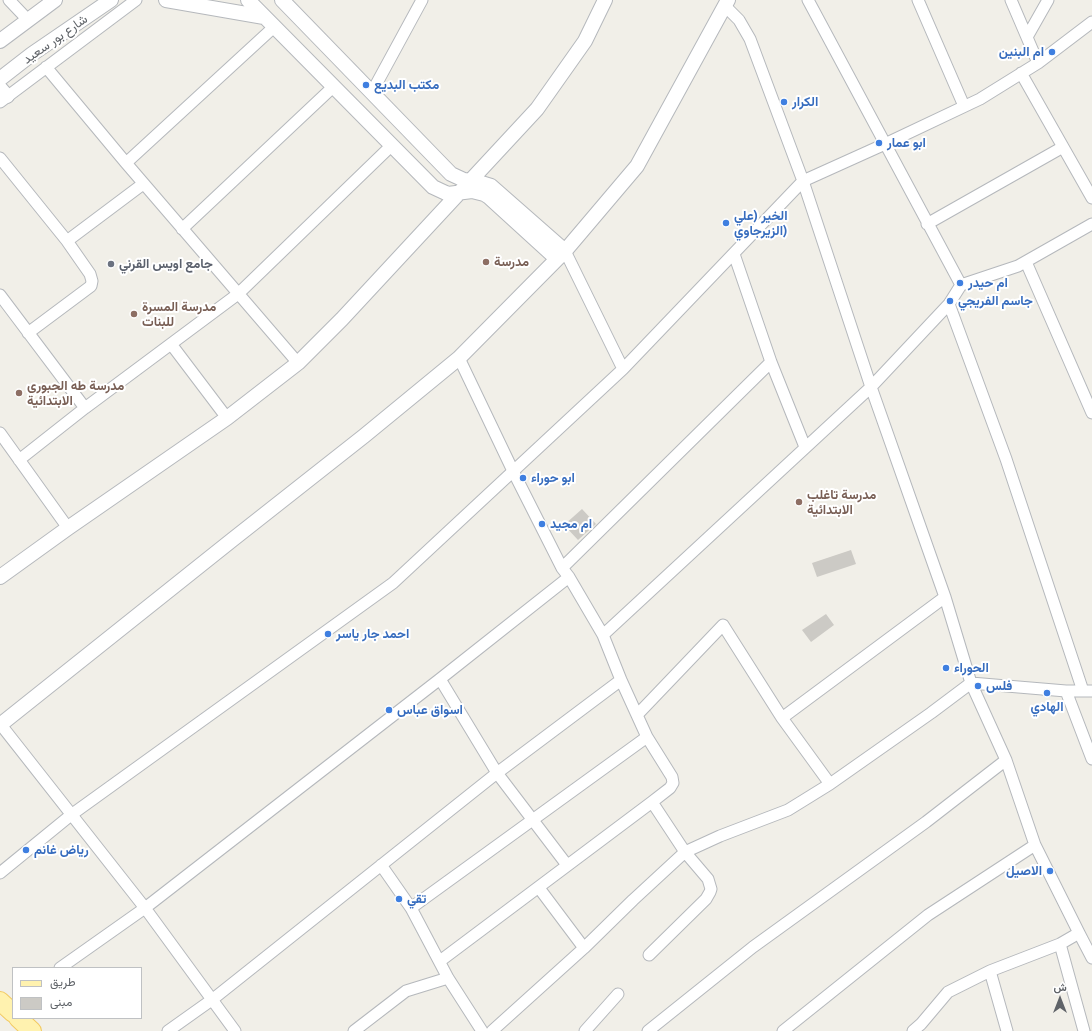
<!DOCTYPE html>
<meta charset="utf-8">
<style>
body{margin:0}
#map{position:relative;width:1092px;height:1031px;overflow:hidden;background:#f1efe8;font-family:Ubuntu,Vazirmatn,sans-serif}
canvas{display:block}
.legend{position:absolute;left:12px;top:967px;width:130px;height:52px;box-sizing:border-box;background:#fff;border:1px solid #bfc1c3;margin:0;padding:5px 7px;list-style:none;font-size:12px;color:#5f6368}
.legend li{display:flex;align-items:center;gap:8px;height:20px}
.legend b{width:20px;border:1px solid #bfc1c3}
.north{position:absolute;left:1040px;top:979px;width:40px;height:40px;-webkit-text-stroke:3px #fff;paint-order:stroke;rotate:0deg;font-size:11px;font-weight:700;line-height:16px;text-align:center;color:#5f6368}
.north::after{content:'';display:block;margin:auto;width:14px;height:18px;background:#5f6368;clip-path:polygon(50% 0,100% 100%,50% 72%,0 100%)}
</style>
<div id="map">
<canvas width="1092" height="1031"></canvas>
<ul class="legend">
<li><b style="height:5px;background:#fff2af"></b>طريق</li>
<li><b style="height:11px;background:#cccac5"></b>مبنى</li>
</ul>
<div class="north">ش</div>
</div>
<script>
const ctx = document.querySelector('canvas').getContext('2d');
ctx.lineJoin = 'round';
function fill(path, color) { ctx.fillStyle = color; ctx.fill(path, 'evenodd'); }
const toPath = rows => new Path2D(rows.map(r => 'M' + r).join(''));
function strokePath(path, color, width, dash) { ctx.strokeStyle = color; ctx.lineWidth = width; ctx.lineCap = dash ? 'butt' : 'round'; ctx.setLineDash(dash || []); ctx.stroke(path); }
function drawText(font, color, halo, rows, align = 'center') {
  ctx.font = font + ' Ubuntu,Vazirmatn,sans-serif'; ctx.lineWidth = 4; ctx.setLineDash([]); ctx.textBaseline = 'middle'; ctx.strokeStyle = halo; ctx.fillStyle = color; for (const [text, x, y, turn = 0] of rows) {
    ctx.save(); ctx.translate(x, y); ctx.rotate((+turn || 0) * Math.PI / 180); ctx.textAlign = isNaN(turn) ? turn : align; if (halo) ctx.strokeText(text, 0, 0); ctx.fillText(text, 0, 0); ctx.restore();
  }
}
fill(toPath([
 [582,509,596,524,578,540,564,525],
 [851,550,856,564,817,577,812,563],
 [826,614,834,625,811,642,802,630]
]), '#cccac5');
const minor = toPath([
 [9,0,28,20],
 [808,0,961,285],
 [918,0,964,106],
 [1011,0,1038,63],
 [725,6,739,20,750,39,803,181,871,387,945,597,971,683,1006,760,1035,845,1079,933,1092,958],
 [1027,37,1048,0],
 [46,67,126,163,298,363],
 [1021,73,1092,198],
 [372,92,422,0],
 [0,102,136,0],
 [0,158,67,241,90,274,92,281,91,286,28,333],
 [126,163,274,27],
 [927,224,1063,147],
 [182,229,333,87],
 [67,241,143,184],
 [565,251,623,369],
 [734,254,771,362,805,447],
 [1026,262,1092,413],
 [0,295,85,408],
 [949,304,1006,459,1083,691],
 [171,344,227,418],
 [0,433,68,528],
 [19,460,85,408,238,294,391,146],
 [562,568,771,362],
 [603,635,871,387,949,304,961,285,1018,266,1092,224],
 [440,679,497,773,567,865],
 [1066,691,1092,759],
 [637,715,723,625,782,718,830,784],
 [782,718,945,597],
 [1,725,145,908,235,1031],
 [381,865,411,908,448,978,482,1031],
 [0,873,71,815,393,583,623,369,803,181,885,144,980,99,1038,63,1092,22],
 [539,888,584,948],
 [411,908,647,737],
 [1060,944,1084,1031],
 [649,955,706,899,710,892,711,889,708,879,685,852,652,802],
 [440,961,652,802,670,788,673,783,672,777,647,737,621,680,603,635,569,577,562,568,513,471,459,358],
 [60,968,145,908,440,679,569,577],
 [990,971,1007,1031],
 [168,1031,213,999,497,773,621,680],
 [354,1031,406,991,448,978],
 [492,1031,584,948,633,900,685,852,720,836,788,810,830,784,931,713,971,683,1066,691,1092,691],
 [585,1031,618,994],
 [648,1031,753,947,926,822,1006,760],
 [783,1031,928,915,1035,845],
 [913,1031,921,1024,948,992,990,971,1060,944,1079,933]
]);
const tertiary = toPath([
 [166,0,264,17],
 [248,0,433,187,448,194,472,191,484,194,489,197,557,259],
 [282,0,451,174,464,180,478,182,491,186,565,251],
 [0,41,55,0],
 [0,79,32,54,111,0],
 [0,88,7,96],
 [0,577,68,528,227,418,298,363,342,319,537,109,585,41,605,0],
 [0,725,232,540,364,436,459,358,565,251,637,166,728,0]
]);
const primary = toPath([
 [0,1001,13,1013],
 [18,1018,32,1031]
]);
strokePath(minor, '#b5b8bc', 13);
strokePath(tertiary, '#b5b8bc', 16);
strokePath(primary, '#f2c960', 20);
strokePath(minor, '#fff', 11);
strokePath(tertiary, '#fff', 14);
strokePath(primary, '#fff2af', 18);
for (const [x, y, r, color] of [
 [1052,52,4,"#3f7fe0"],
 [366,85,4,"#3f7fe0"],
 [784,102,4,"#3f7fe0"],
 [879,143,4,"#3f7fe0"],
 [726,223,4,"#3f7fe0"],
 [486,262,4,"#8d6e63"],
 [111,264,4,"#6b7280"],
 [960,283,4,"#3f7fe0"],
 [950,301,4,"#3f7fe0"],
 [134,314,4,"#8d6e63"],
 [19,393,4,"#8d6e63"],
 [523,478,4,"#3f7fe0"],
 [799,502,4,"#8d6e63"],
 [542,524,4,"#3f7fe0"],
 [328,634,4,"#3f7fe0"],
 [946,668,4,"#3f7fe0"],
 [978,686,4,"#3f7fe0"],
 [1047,693,4,"#3f7fe0"],
 [389,710,4,"#3f7fe0"],
 [26,850,4,"#3f7fe0"],
 [1050,871,4,"#3f7fe0"],
 [399,899,4,"#3f7fe0"]
]) { const dot = new Path2D(); dot.arc(x, y, r, 0, 2 * Math.PI); ctx.fillStyle = color; ctx.fill(dot); strokePath(dot, '#fff', 1.5); }
drawText('13px', '#5f6368', '#fff', [
 ["شارع بور سعيد",55,39,-35]
]);
drawText('bold 13px', '#366cbe', '#fff', [
 ["ام البنين",1044,52,"right"],
 ["مكتب البديع",374,85],
 ["الكرار",792,102],
 ["ابو عمار",887,143],
 ["الخير (علي",734,216],
 ["الزيرجاوي)",734,231],
 ["ام حيدر",968,283],
 ["جاسم الفريجي",958,301],
 ["ابو حوراء",531,478],
 ["ام مجيد",550,524],
 ["احمد جار ياسر",336,634],
 ["الحوراء",954,668],
 ["فلس",986,686],
 ["الهادي",1047,707,"center"],
 ["اسواق عباس",397,710],
 ["رياض غانم",34,850],
 ["الاصيل",1042,871,"right"],
 ["تقي",407,899]
], 'left');
drawText('bold 13px', '#785e54', '#fff', [
 ["مدرسة",494,262],
 ["مدرسة المسرة",142,307],
 ["للبنات",142,322],
 ["مدرسة طه الجبوري",27,386],
 ["الابتدائية",27,401],
 ["مدرسة تاغلب",807,495],
 ["الابتدائية",807,510]
], 'left');
drawText('bold 13px', '#5b616d', '#fff', [
 ["جامع اويس القرني",119,264]
], 'left');
</script>
